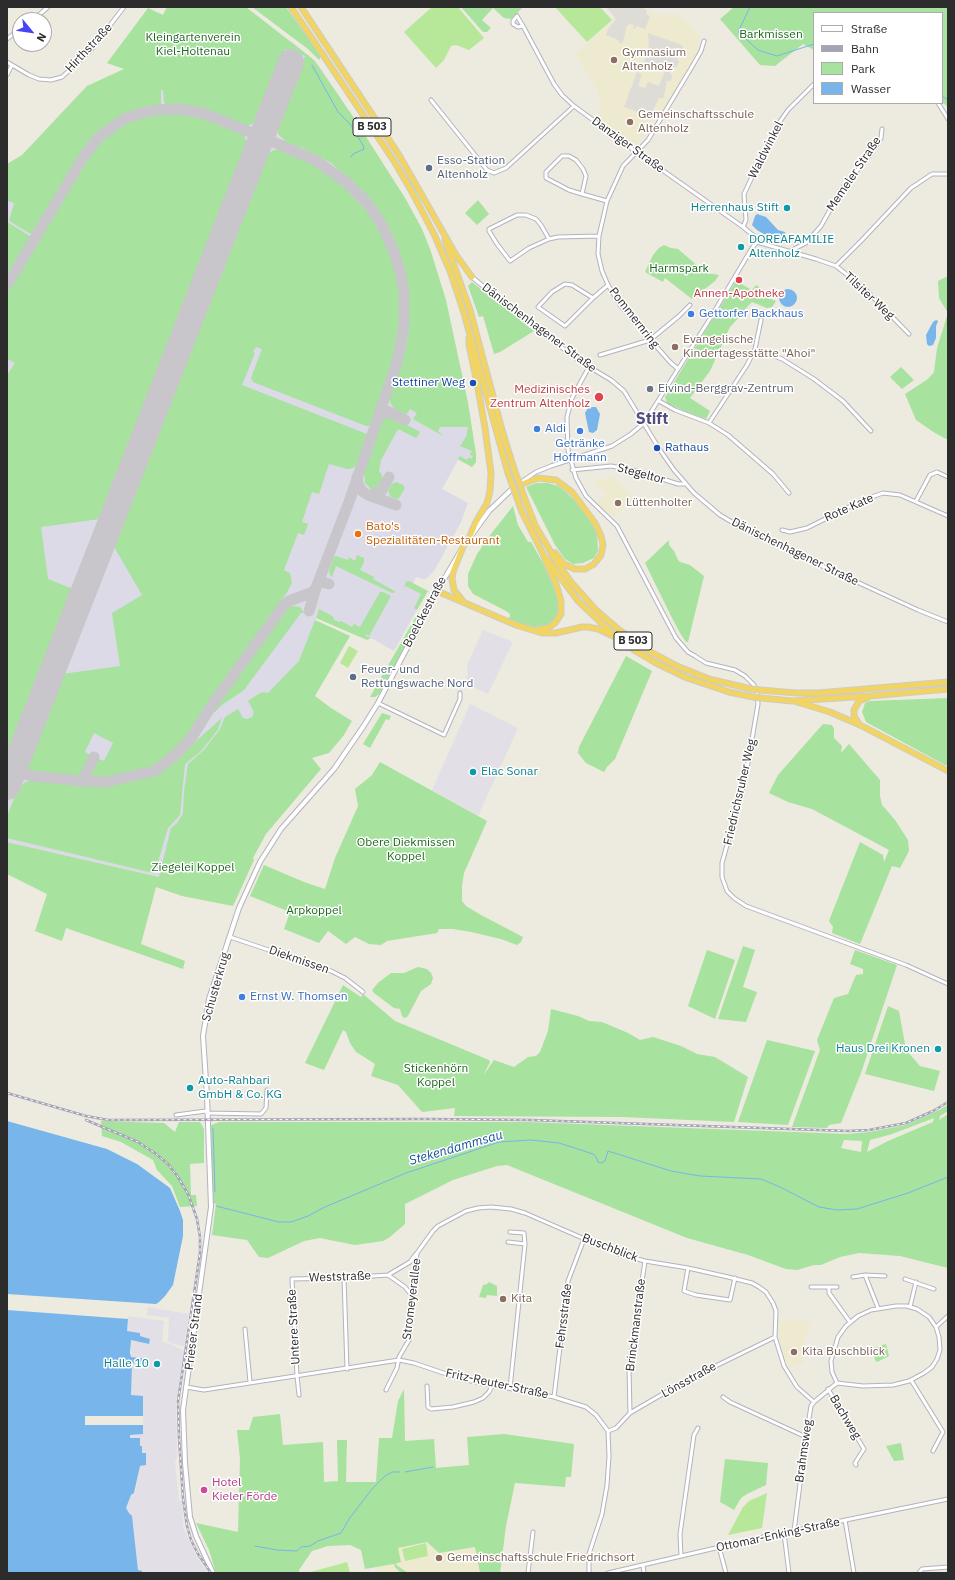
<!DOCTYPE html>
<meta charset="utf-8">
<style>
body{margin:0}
#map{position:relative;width:955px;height:1580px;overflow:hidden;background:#edeadf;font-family:"IBM Plex Sans",sans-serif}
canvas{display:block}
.frame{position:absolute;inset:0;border:8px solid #2c2c2c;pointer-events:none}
.legend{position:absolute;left:813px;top:12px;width:130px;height:92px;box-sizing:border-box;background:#fff;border:1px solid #ababab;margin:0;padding:5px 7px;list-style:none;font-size:12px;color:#2c2c2c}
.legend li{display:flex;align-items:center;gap:8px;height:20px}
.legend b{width:20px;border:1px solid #ababab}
.north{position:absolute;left:12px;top:12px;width:40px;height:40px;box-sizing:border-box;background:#fff;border:1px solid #ababab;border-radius:50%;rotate:119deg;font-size:11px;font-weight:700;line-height:16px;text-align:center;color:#2c2c2c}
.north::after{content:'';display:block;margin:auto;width:14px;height:18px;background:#4846f4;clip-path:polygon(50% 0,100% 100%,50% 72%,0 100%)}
</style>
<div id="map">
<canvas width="955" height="1580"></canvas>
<div class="frame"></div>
<ul class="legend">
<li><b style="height:5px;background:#fff"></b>Straße</li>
<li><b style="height:5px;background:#a3a2b6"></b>Bahn</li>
<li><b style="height:11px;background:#a7e29e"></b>Park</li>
<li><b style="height:11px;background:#77b5eb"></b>Wasser</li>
</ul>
<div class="north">N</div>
</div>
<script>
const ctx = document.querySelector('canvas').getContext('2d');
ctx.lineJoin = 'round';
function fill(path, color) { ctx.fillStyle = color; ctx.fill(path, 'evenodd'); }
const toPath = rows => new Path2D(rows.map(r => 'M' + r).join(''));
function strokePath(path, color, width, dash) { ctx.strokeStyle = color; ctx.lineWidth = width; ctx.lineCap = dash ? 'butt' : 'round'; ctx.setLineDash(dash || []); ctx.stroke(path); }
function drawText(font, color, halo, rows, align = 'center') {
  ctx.font = font + ' "IBM Plex Sans",sans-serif'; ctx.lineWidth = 3; ctx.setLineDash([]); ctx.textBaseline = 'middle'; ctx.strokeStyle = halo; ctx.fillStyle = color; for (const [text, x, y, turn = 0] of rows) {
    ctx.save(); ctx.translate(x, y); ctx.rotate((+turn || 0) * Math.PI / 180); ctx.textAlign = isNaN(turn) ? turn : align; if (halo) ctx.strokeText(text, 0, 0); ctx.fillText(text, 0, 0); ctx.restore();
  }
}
fill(toPath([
 [483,630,513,642,488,694,464,683,468,675,467,665],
 [470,704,518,728,478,816,432,790],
 [148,1307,189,1314,184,1346,170,1343,168,1340,169,1318,147,1315],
 [128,1316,164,1321,162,1341,185,1351,176,1401,177,1456,175,1463,179,1501,182,1501,183,1527,197,1557,208,1573,142,1573,141,1571,138,1570,132,1516,129,1513,126,1508,131,1495,135,1493,140,1466,146,1465,142,1453,142,1446,140,1446,140,1438,130,1438,130,1435,143,1434,131,1395,131,1374,132,1363,147,1364,148,1359,131,1357,131,1340,148,1344,149,1339,140,1336,140,1333,127,1331]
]), '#e3dfe6');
fill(toPath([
 [606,7,640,7,664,16,670,13,677,15,690,23,696,32,701,36,698,41,699,43,699,49,659,118,654,116,642,139,631,146,599,118,601,102,598,91,575,54,615,18],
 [613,477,635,498,614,517,596,503,607,495,594,482],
 [799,1318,812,1325,805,1337,803,1364,789,1368,779,1340,779,1320,794,1321],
 [427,1542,439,1553,475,1547,480,1573,378,1573,377,1567,401,1562,398,1547]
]), '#eeead0');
fill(toPath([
 [291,41,314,60,319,66,354,118,405,198,422,229,431,252,451,323,468,403,476,454,476,462,472,467,458,460,442,489,468,503,461,522,434,571,426,579,422,579,416,577,411,588,422,594,422,600,394,651,373,639,352,630,333,619,334,617,319,610,291,683,159,877,7,842,7,191,86,113]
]), '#dbdae6');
fill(toPath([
 [167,7,246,7,314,60,354,118,405,198,422,229,431,252,446,300,468,403,476,454,476,462,472,467,458,459,460,456,467,460,469,457,471,459,473,456,470,455,472,451,460,446,466,437,468,427,440,427,438,431,443,436,413,419,417,413,410,409,406,415,394,409,390,402,390,398,405,350,409,331,409,309,408,287,403,263,393,236,382,217,367,196,331,163,302,148,286,142,278,134,277,129,305,56,285,49,257,121,248,126,243,125,202,109,182,105,166,105,164,102,163,90,161,90,161,105,134,111,117,120,98,134,85,147,33,234,31,234,9,221,14,203,8,201,7,203,7,164,22,155,87,86,124,69,107,63,148,8,163,15],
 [252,7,286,7,321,56,319,60,308,49],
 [461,7,523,7,511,19,504,18,493,8,482,20,491,28,487,32,483,32],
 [734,7,948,7,948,107,942,102,942,13,814,13,814,50,803,44,775,66,760,65,720,19],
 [161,113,189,114,218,123,242,133,245,137,247,145,100,519,41,527,48,579,73,589,7,757,7,375,15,363,7,359,7,293,89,155,97,146,118,128,132,120,147,115],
 [274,150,284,150,318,167,337,180,366,210,382,235,390,251,395,270,400,296,400,323,396,348,390,368,371,425,369,426,366,426,253,382,251,378,262,349,256,347,253,352,255,353,242,385,367,434,357,465,351,469,347,469,329,464,319,494,312,492,302,522,308,524,304,535,298,533,284,570,290,573,292,583,286,594,202,712,187,738,179,746,161,762,153,767,115,777,90,778,89,775,97,758,104,761,113,743,94,733,85,752,92,756,85,770,80,777,32,773,26,767,62,674,120,666,112,613,142,595,113,545,265,156],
 [478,200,489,214,477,225,465,213],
 [7,222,30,236,31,237,7,277],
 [664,245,671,248,678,249,706,273,719,275,715,281,692,299,665,278,663,282,645,272,653,255,659,248],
 [948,276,948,440,935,433,916,420,905,394,928,379,934,372,937,348,948,313,939,298,938,281],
 [736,281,752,290,756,285,764,290,764,294,768,298,776,301,772,307,767,308,752,302,746,308,743,313,730,327,710,371,690,398,710,411,706,419,682,410,667,403,665,397],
 [472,282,534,331,500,352,494,354,483,316,479,317,468,286],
 [901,367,914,380,902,389,890,377],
 [387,417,392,417,420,432,416,438,398,429,381,460,379,471,382,475,382,481,378,488,372,490,365,483,364,472,381,422],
 [396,482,403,485,405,488,399,498,397,499,391,497,388,491,392,484],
 [537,483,548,483,558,486,566,492,582,508,597,532,598,551,594,558,583,563,573,564,565,559,555,545,526,487],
 [513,506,518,525,528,542,531,542,544,565,558,597,560,607,555,620,550,625,538,628,530,627,509,619,510,614,506,611,473,594,468,586,468,574,477,554,491,534],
 [669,540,669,545,674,551,678,560,680,562,690,565,704,576,688,642,686,642,680,633,670,614,645,563],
 [357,555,364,558,364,562,360,570,374,577,373,579,396,592,392,593,336,566,332,577,330,575,329,571,334,557,336,556,348,560,349,557,355,561],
 [409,581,428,591,417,610,414,608,421,594,406,586,404,588,406,582],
 [380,592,383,592,391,596,369,636,366,634,366,636,371,638,367,640,316,618,319,609,334,617,333,619,339,622,341,621,352,627,354,624,360,627],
 [292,606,300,607,304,613,301,613,244,690,222,705,215,712,213,711,288,608],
 [418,613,421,615,380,693,375,697,370,697],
 [315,620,350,636,315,696,331,708,352,721,344,735,329,753,312,758,321,769,266,834,253,858,254,860,233,906,182,896,156,887,141,944,185,961,183,969,66,928,62,941,35,931,47,894,7,874,7,842,159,877,171,828,177,823,183,814,184,792,188,764,204,750,220,729,225,717,238,709,243,718,247,719,252,717,254,712,248,701,260,693,264,692,268,693,299,661],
 [626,656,652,671,615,759,607,767,604,772,586,763,578,753,579,747],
 [948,698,948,765,945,765,866,722,862,712,865,703,870,701],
 [382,713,391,716,389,720,386,719,370,748,363,744],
 [222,718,218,729,210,740,200,752,185,764,180,815,168,828,155,872,153,873,132,868,7,838,7,816,17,791,25,782,33,780,83,785,105,785,151,776,168,766],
 [823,724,832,725,834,729,834,738,842,746,841,753,849,744,880,780,880,796,882,805,895,820,908,840,909,851,900,868,892,866,860,944,832,933,833,927,829,921,860,842,883,855,884,862,889,850,812,809,788,802,769,793,778,775],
 [380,762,487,821,464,873,462,886,462,901,466,906,481,915,523,937,521,942,517,945,501,939,471,932,453,929,439,929,437,933,387,941,381,945,369,944,355,937,346,944,328,931,319,943,284,929,290,912,250,896,264,865,304,882,325,889,335,858,358,806,355,789,372,775],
 [743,946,755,950,743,987,757,992,746,1022,718,1019],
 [707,950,735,960,715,1019,688,1006],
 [855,950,897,965,861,1073,841,1123,829,1125,827,1128,792,1127,820,1050,817,1040,834,998,848,994,856,975,863,974,863,969,850,964],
 [418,967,427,969,431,973,433,978,431,984,421,991,409,1014,407,1017,404,1018,402,1016,400,1009,394,1008,374,993,372,990,379,982,391,973,404,973],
 [343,985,361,997,363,994,395,1021,489,1060,490,1062,483,1076,494,1060,514,1067,528,1057,536,1056,540,1052,548,1031,551,1009,578,1016,589,1021,602,1022,628,1033,640,1040,653,1037,681,1046,697,1054,715,1057,748,1077,734,1122,623,1117,454,1116,455,1108,422,1112,398,1085,371,1076,375,1064,356,1052,350,1043,346,1032,343,1030,324,1070,305,1063],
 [888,1006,899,1011,906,1050,920,1066,940,1071,934,1091,865,1074],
 [767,1040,815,1051,788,1125,738,1122],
 [948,1105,948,1111,940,1116,939,1120,948,1114,948,1268,900,1256,859,1253,840,1257,821,1265,814,1265,797,1270,786,1269,748,1255,687,1238,507,1165,497,1166,453,1180,405,1204,405,1224,390,1237,383,1241,355,1245,320,1238,304,1241,268,1258,259,1257,247,1240,212,1235,216,1204,213,1203,211,1125,220,1122,527,1122,847,1134,870,1132,906,1125,939,1110],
 [934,1118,933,1122,888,1141,867,1152,870,1140,892,1134],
 [844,1140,862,1141,861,1152,841,1148],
 [101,1121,164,1123,175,1132,179,1122,200,1122,204,1129,204,1163,190,1164,191,1195,196,1195,197,1206,180,1207,172,1186,157,1170,153,1160,121,1142,102,1136],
 [489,1282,497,1286,497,1296,487,1295,486,1298,479,1297,483,1285,487,1284],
 [886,1344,889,1356,877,1362,875,1360,873,1348],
 [404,1389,405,1441,434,1439,436,1468,469,1465,467,1437,504,1434,574,1444,571,1477,566,1477,565,1487,515,1483,506,1526,500,1573,480,1573,475,1547,439,1553,427,1542,398,1548,401,1562,395,1564,408,1573,401,1573,395,1567,394,1564,365,1569,361,1550,350,1545,328,1546,312,1551,299,1570,299,1573,216,1573,209,1550,196,1523,238,1532,240,1459,237,1430,249,1430,253,1417,280,1414,283,1445,323,1442,324,1482,338,1481,337,1440,347,1440,346,1482,376,1482,379,1438,392,1438,398,1401],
 [901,1443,904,1460,894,1461,886,1446],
 [725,1459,768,1463,766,1485,747,1494,741,1498,734,1510,720,1502]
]), '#a7e29e');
fill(toPath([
 [432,7,458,7,484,38,469,50,456,45,451,46,444,60,436,68,404,32],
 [555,7,600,7,612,20,587,42],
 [349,646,358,651,348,668,340,663],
 [767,1493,762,1528,728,1535,743,1507,749,1501],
 [426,1543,428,1556,405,1561,402,1549],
 [347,1562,350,1573,307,1573]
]), '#b7e89a');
fill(toPath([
 [606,7,640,7,647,10,646,14,650,16,645,29,636,26,635,29,633,28,634,25,630,24,627,25,623,42,620,44,618,40,606,35,608,29,616,19],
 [648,33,682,45,683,48,685,49,684,52,680,53,677,59,679,62,677,67,674,67,670,73,672,76,671,81,667,81,665,92,663,95,665,96,663,98,659,98,652,112,640,108,638,112,624,107,637,72,642,74,638,86,645,88,648,82,659,86,665,71,644,64,649,45]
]), '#dedcd6');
fill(toPath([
 [757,214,766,217,778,230,785,232,786,237,784,240,778,241,767,236,757,230,752,225,755,216],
 '779 298a9 9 0 1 1 18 0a9 9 0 1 1-18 0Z',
 [936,320,938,321,936,326,936,338,933,345,929,346,927,344,926,335,933,322],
 [591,407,596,407,600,414,597,430,593,433,589,432,585,413,588,408],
 [7,1121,107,1149,137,1164,170,1188,180,1211,183,1220,183,1236,173,1285,165,1296,159,1302,156,1304,7,1294],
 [7,1310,128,1319,127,1331,140,1333,140,1336,150,1339,149,1344,131,1340,130,1353,131,1357,148,1359,147,1364,132,1363,131,1395,143,1396,143,1434,130,1435,130,1438,140,1438,140,1446,142,1446,142,1453,146,1453,146,1465,140,1466,134,1493,131,1495,126,1508,129,1513,132,1516,138,1570,142,1571,142,1573,7,1573]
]), '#77b5eb');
fill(toPath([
 [85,1416,143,1416,143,1425,85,1425]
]), '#edeadf');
strokePath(toPath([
 [750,7,738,32,758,50,777,56,814,44],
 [312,65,338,112,350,124,363,145,364,149,353,154,351,157],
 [942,96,948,100],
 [213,1128,215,1192],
 [216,1206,279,1222,291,1222,308,1216,325,1207,406,1173,499,1142,531,1140,559,1143,578,1149,593,1154,596,1157,598,1162,601,1163,605,1161,608,1151,671,1171,700,1176,761,1179,780,1187,819,1207,837,1210,857,1209,908,1193,948,1177],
 [405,1472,433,1467],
 [255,1546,277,1550,297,1551,301,1547,310,1546,318,1541,341,1533,349,1519,372,1489,385,1476,392,1472,399,1472]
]), '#77b5eb', 1);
strokePath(toPath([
 [251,164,263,145,271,141,315,160,346,182,368,204,382,225,395,254,401,275,404,292,404,327,397,362,349,502,316,588,309,611],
 [7,285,84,156,98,138,119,122,131,116,155,110,179,109,203,113,252,133,256,139,253,155],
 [378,418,387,411,405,420],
 [357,477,358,484,362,491,368,495,372,495,382,490,389,477],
 [368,495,396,505],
 [319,581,329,584],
 [18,757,17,765,19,770,25,774,32,776,83,781,105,782,155,771,174,756,190,740,212,705,284,605,289,601,313,592,316,588],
 [7,768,13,765,18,757],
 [83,781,94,757]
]), '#c8c6ca', 11);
strokePath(toPath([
 [7,787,291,62]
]), '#c8c6ca', 26);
const minor = toPath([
 [517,16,523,26,518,27,513,24,513,21,517,16],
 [33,20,48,7],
 [523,26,554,84,562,95,574,106,631,148,743,227,754,236,757,242],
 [7,39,20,29],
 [7,62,29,75,39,79,51,80,62,77,91,50,124,7],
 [7,75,12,65],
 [431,100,487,170,494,173,506,168,574,106],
 [938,103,948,119],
 [582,194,586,176,583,169,576,160,569,156,562,156,546,172,546,178,569,190,582,194,607,201],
 [743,227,746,220,744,194,761,158,781,120,788,110,814,84],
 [549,239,541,225,536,219,526,215,517,215,489,229,489,231,497,244,510,261,529,248,549,239,558,237,599,236],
 [757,242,816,259,836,266,864,288,909,334],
 [791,252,794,249,806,243,821,226,841,190,869,156,881,138,882,129],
 [836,266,862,240,911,188,932,174,948,174],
 [472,277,507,306,581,362,611,380,624,391,660,450,674,470,694,493,720,515,745,530,772,543,918,610,948,622],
 [593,298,572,285,565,284,552,292,538,307,565,326,593,298,608,285],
 [755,349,782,359,814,379,843,401,871,431],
 [600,355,650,340,679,316,690,305],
 [589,367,572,398,567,417,568,450,576,478,586,496,617,526,676,638,688,652,695,656,706,663,735,670,745,676,754,685,757,693,758,704,745,780,722,863,722,877,727,891,734,898,746,906,906,965,948,984],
 [678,369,670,362,620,305,608,285,602,271,598,254,599,236,607,201,623,166,648,140,693,65,701,51,704,41],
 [659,401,675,410,709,423,728,435,773,474,789,493],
 [709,423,747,365,755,349,761,320],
 [572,470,611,466,637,471,678,484,686,484],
 [518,484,536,472,551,466,612,446,631,434,644,423,711,317,752,248,757,242],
 [916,501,930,475,937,472,948,477],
 [782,530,790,532,807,528,863,500,883,493,900,495,948,516],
 [378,703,444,735,460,699,460,693],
 [230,937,331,971,345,978,363,992],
 [207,1113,261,1114,266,1108,267,1090],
 [176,1115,206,1111],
 [510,1232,524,1233,525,1244,510,1388],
 [508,1242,525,1244],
 [688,1268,684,1291,696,1295,730,1300,735,1278],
 [388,1275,405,1287,413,1297],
 [865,1275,878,1308],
 [853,1277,865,1275,885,1276],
 [344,1278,347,1369],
 [905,1279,934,1289],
 [811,1287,837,1287],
 [829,1287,829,1293,850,1322],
 [896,1306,907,1306,917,1309,929,1317,936,1327,939,1337,940,1350,937,1359,932,1367,924,1373,909,1381,893,1385,863,1386,837,1383,832,1372,831,1361,838,1337,846,1326,858,1316,871,1310,896,1306],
 [910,1307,916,1282],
 [936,1327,948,1316],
 [245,1329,250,1382],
 [911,1380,943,1432,933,1451],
 [427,1386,428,1407,431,1409,453,1407,474,1402,483,1398,489,1392,492,1386],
 [186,1387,204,1390,399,1360,414,1363,461,1379,554,1397,586,1407,596,1415,608,1431,609,1456,607,1485,602,1514,589,1554,589,1573],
 [828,1389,864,1449,855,1463,856,1465],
 [386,1390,397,1368,399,1357,409,1340,417,1253,433,1231,438,1226,466,1211,478,1208,491,1207,511,1209,525,1213,619,1254,645,1261,688,1268,728,1277,752,1283,759,1287,766,1292,773,1303,776,1311,775,1337,784,1366,797,1387,814,1402],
 [299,1395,297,1376,292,1279,344,1278,388,1275,410,1262,416,1254],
 [554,1397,568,1281,584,1239],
 [723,1397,730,1402,806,1437],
 [630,1413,629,1367,645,1261],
 [608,1431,616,1428,630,1413,685,1381,775,1337],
 [845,1520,854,1573],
 [794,1531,806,1437,811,1406,814,1402,837,1383],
 [784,1533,789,1573],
 [719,1547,726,1573],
 [681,1556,680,1534,694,1435,698,1428],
 [643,1565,644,1573],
 [528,1573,533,1532],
 [608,1573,763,1537,948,1499],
 [919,1573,922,1569,948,1567]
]);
const tertiary = toPath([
 [213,1573,196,1536,190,1517,185,1463,183,1410,211,1207,207,1096,203,1036,209,999,239,908,260,862,281,829,334,769,363,727,378,703,437,591,463,547,489,511,514,487]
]);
const trunk = toPath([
 [291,7,394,161,412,192,434,234,450,271,464,313,508,473],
 [301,7,399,155,456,255,472,277],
 [445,240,470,310,502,430,514,469],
 [469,338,469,345,477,383,485,428,491,473,490,491,487,503,476,522,470,536],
 [514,487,538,478,556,480,572,492,595,523,601,536,603,545,601,555,594,564,585,569,575,569,564,564,555,553],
 [523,494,535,525,556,561,571,582,597,611,618,629,647,650,677,666,709,679,751,689],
 [517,498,522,512,543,554,556,584,561,601,561,614,555,623,548,628,537,630],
 [463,547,453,572,452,579,454,590,463,601],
 [543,554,578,601,614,635,634,650,656,663,687,678,729,692,753,697],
 [437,591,516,625,542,633,556,633,582,627,588,627,598,629,613,636],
 [760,690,796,693,818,693,948,682],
 [761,698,792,701,870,696,948,689],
 [797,702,830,712,860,725,948,771],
 [859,724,854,716,854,710,859,701,867,698]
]);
strokePath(minor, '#b3b3bf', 5);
strokePath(tertiary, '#b3b3bf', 6);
strokePath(trunk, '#ccc', 7);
strokePath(minor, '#fff', 3);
strokePath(tertiary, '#fff', 4);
strokePath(trunk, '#f2d462', 5);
const rail = toPath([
 [7,1093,86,1116,108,1120,427,1119,531,1120,848,1131,869,1130,906,1123,933,1111,948,1102],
 [86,1120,138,1142,156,1154,168,1164,178,1177,188,1194,197,1219,200,1237,200,1253,178,1401,179,1438,183,1498,187,1526,191,1540,198,1554,211,1573]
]);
strokePath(rail, '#a3a2b6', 2.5);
strokePath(rail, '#fff', 1, [3]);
const trunkBridge = toPath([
 [514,469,523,494],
 [508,473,517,498],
 [751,689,760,690],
 [753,697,761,698]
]);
strokePath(trunkBridge, '#ccc', 7, []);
strokePath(trunkBridge, '#f2d462', 5);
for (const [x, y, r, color] of [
 [614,60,4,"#8d6e63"],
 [630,122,4,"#8d6e63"],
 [429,168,4,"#5c6f8a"],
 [787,208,4,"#0f9aa8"],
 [741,247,4,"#0f9aa8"],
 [739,280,4,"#e0444e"],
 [691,314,4,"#3f7fe0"],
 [675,347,4,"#8d6e63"],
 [473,383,4,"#1a4fb4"],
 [650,389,4,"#6b7280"],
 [599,397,5,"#e0444e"],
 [537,429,4,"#3f7fe0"],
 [580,431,4,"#3f7fe0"],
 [657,448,4,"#1a4fb4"],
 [618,503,4,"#8d6e63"],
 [358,534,4,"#e8710a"],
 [353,677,4,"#5c6f8a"],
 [473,772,4,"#0f9aa8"],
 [242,997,4,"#3f7fe0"],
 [938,1049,4,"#0f9aa8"],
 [190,1088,4,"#0f9aa8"],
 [503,1299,4,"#8d6e63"],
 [794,1352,4,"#8d6e63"],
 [157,1364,4,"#0f9aa8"],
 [204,1490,4,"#d1479c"],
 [439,1558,4,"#8d6e63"]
]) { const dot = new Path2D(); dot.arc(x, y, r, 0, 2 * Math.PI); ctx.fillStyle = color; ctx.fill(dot); strokePath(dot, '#fff', 1.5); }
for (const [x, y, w] of [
 [372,127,38],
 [633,641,38]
]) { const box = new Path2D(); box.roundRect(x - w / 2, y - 9, w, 18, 3); ctx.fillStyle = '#fff'; ctx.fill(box); strokePath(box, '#2c2c2c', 1); }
drawText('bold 11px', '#2c2c2c', null, [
 ["B 503",372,127],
 ["B 503",633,641]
]);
drawText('12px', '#1e681d', '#fff', [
 ["Barkmissen",771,35],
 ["Kleingartenverein",193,38],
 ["Kiel-Holtenau",193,52],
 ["Harmspark",679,269],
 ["Obere Diekmissen",406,843],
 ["Koppel",406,857],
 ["Ziegelei Koppel",193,868],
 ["Arpkoppel",314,911],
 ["Stickenhörn",436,1069],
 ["Koppel",436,1083]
]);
drawText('12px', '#2c2c2c', '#fff', [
 ["Hirthstraße",89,48,-47],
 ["Danziger Straße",628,145,36],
 ["Waldwinkel",766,150,-63],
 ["Memeler Straße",854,174,-56],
 ["Tilsiter Weg",869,296,43],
 ["Pommernring",634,318,52],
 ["Dänischenhagener Straße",539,328,37],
 ["Stegeltor",641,474,15],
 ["Rote Kate",849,508,-24],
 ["Dänischenhagener Straße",795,552,26],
 ["Boelckestraße",425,612,-62],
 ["Friedrichsruher Weg",740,792,-77],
 ["Diekmissen",299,960,19],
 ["Schusterkrug",216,987,-74],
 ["Buschblick",610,1248,21],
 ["Weststraße",340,1277,-2],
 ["Stromeyerallee",412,1299,-83],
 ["Fehrsstraße",564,1316,-83],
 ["Brinckmanstraße",636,1325,-83],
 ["Untere Straße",294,1327,-93],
 ["Prieser Strand",194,1332,-83],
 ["Lönsstraße",689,1380,-29],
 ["Fritz-Reuter-Straße",497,1384,12],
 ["Bachweg",845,1417,59],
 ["Brahmsweg",804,1451,-82],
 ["Ottomar-Enking-Straße",778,1535,-12]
]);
drawText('12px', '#785e54', '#fff', [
 ["Gymnasium",622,53],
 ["Altenholz",622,67],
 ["Gemeinschaftsschule",638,115],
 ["Altenholz",638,129],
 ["Evangelische",683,340],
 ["Kindertagesstätte \"Ahoi\"",683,354],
 ["Lüttenholter",626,503],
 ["Kita",511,1299],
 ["Kita Buschblick",802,1352],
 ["Gemeinschaftsschule Friedrichsort",447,1558]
], 'left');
drawText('12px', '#4e5e75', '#fff', [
 ["Esso-Station",437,161],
 ["Altenholz",437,175],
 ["Feuer- und",361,670],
 ["Rettungswache Nord",361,684]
], 'left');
drawText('12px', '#0d838f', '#fff', [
 ["Herrenhaus Stift",779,208],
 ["DOREAFAMILIE",749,240,"left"],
 ["Altenholz",749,254,"left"],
 ["Elac Sonar",481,772,"left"],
 ["Haus Drei Kronen",930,1049],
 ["Auto-Rahbari",198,1081,"left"],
 ["GmbH & Co. KG",198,1095,"left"],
 ["Halle 10",149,1364]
], 'right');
drawText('12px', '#be3a42', '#fff', [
 ["Annen-Apotheke",739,294],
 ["Medizinisches",590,390,"right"],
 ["Zentrum Altenholz",590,404,"right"]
]);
drawText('12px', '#366cbe', '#fff', [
 ["Gettorfer Backhaus",699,314],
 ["Aldi",545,429],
 ["Getränke",580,444,"center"],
 ["Hoffmann",580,458,"center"],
 ["Ernst W. Thomsen",250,997]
], 'left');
drawText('12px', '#164399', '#fff', [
 ["Stettiner Weg",465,383],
 ["Rathaus",665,448,"left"]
], 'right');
drawText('12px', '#5b616d', '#fff', [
 ["Eivind-Berggrav-Zentrum",658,389]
], 'left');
drawText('12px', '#c56008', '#fff', [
 ["Bato's",366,527],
 ["Spezialitäten-Restaurant",366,541]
], 'left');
drawText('12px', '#b23c85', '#fff', [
 ["Hotel",212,1483],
 ["Kieler Förde",212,1497]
], 'left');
drawText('italic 13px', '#12509b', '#fff', [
 ["Stekendammsau",456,1148,-16]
]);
drawText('bold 16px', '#4f4e7c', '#fff', [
 ["Stift",652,419]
]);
</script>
